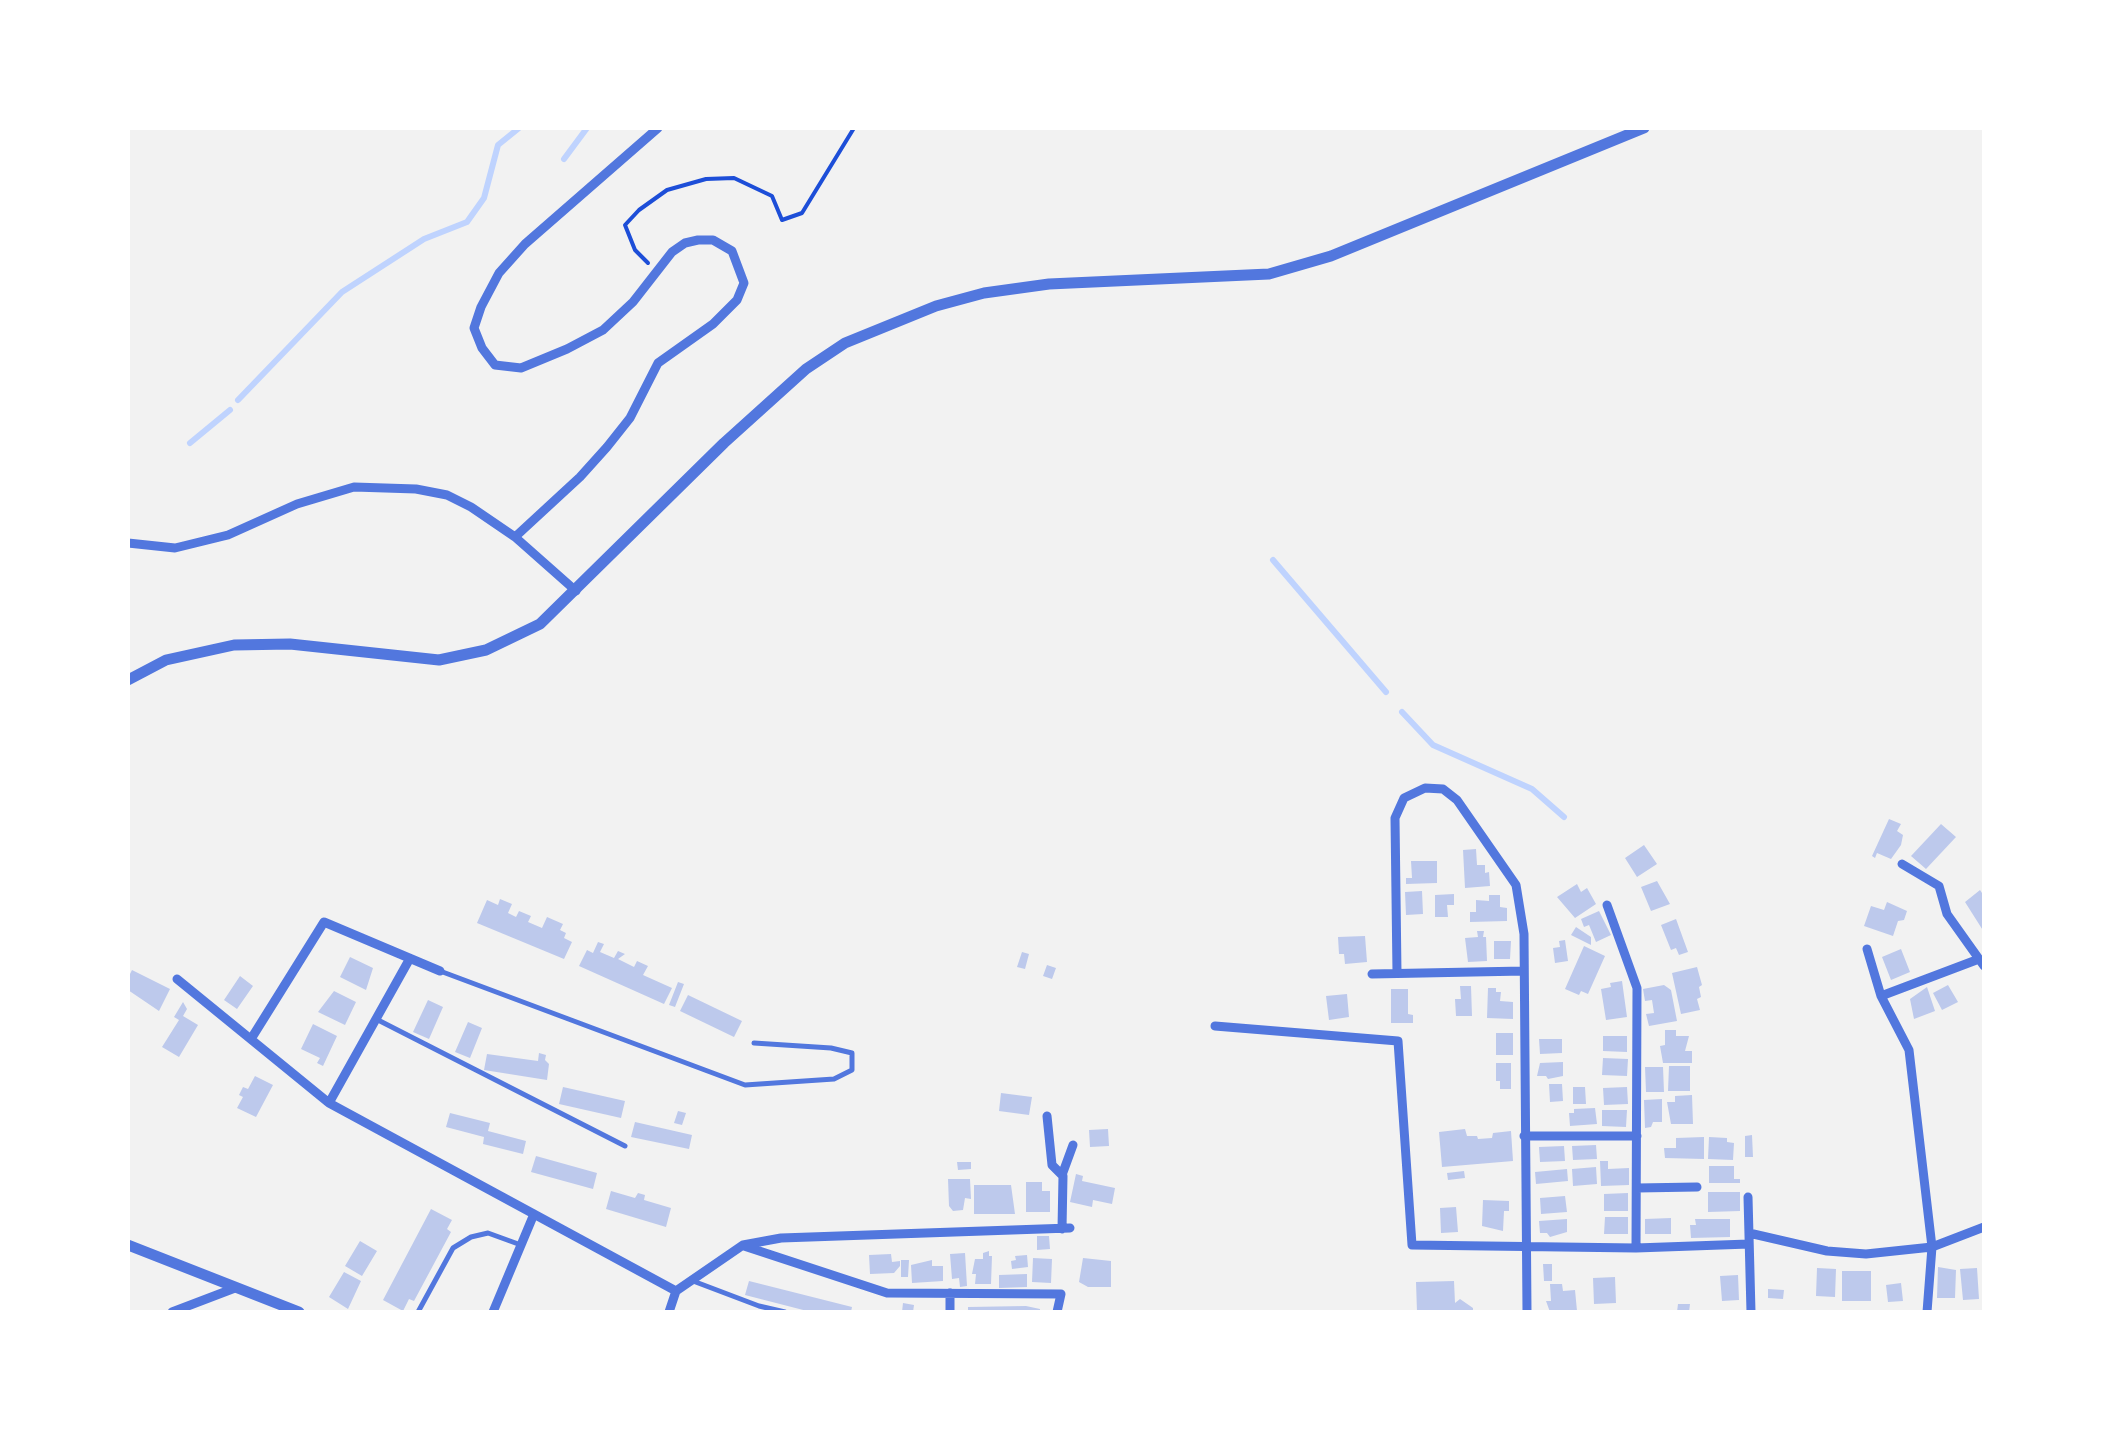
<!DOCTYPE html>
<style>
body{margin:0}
#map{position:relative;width:2112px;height:1440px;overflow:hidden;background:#f2f2f2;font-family:"Playfair Display",serif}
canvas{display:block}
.frame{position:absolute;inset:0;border:130px solid #fff;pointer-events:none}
</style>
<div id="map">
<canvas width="2112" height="1440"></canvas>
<div class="frame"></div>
</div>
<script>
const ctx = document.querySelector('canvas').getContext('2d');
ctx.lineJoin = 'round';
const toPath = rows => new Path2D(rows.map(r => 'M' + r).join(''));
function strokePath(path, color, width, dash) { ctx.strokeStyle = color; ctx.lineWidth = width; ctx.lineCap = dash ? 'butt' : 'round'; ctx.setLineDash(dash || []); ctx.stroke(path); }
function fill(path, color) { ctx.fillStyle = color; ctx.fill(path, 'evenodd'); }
strokePath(toPath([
 [564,159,587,128],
 [238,400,342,292,424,239,467,222,484,198,498,145,519,128],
 [190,443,230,410],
 [1273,560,1386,692],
 [1402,712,1433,745,1532,789,1564,817]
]), '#bfd3fe', 6);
fill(toPath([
 [1889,819,1901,824,1897,831,1903,835,1901,845,1891,859,1877,853,1875,858,1872,856],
 [1941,824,1956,837,1926,869,1911,856],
 [1644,845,1657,864,1637,877,1625,858],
 [1476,849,1477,865,1485,865,1485,873,1489,872,1490,886,1465,888,1463,850],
 [1411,861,1437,861,1437,883,1406,884,1406,878,1412,878],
 [1657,881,1670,904,1651,911,1641,887],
 [1577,884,1581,892,1587,888,1596,904,1575,918,1557,897],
 [1980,890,1984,896,1984,932,1965,902],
 [1422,891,1423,914,1406,915,1405,892],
 [1454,894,1454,905,1447,905,1448,917,1435,917,1435,895],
 [1489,895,1500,895,1500,907,1507,908,1507,921,1470,922,1470,912,1476,912,1476,900,1489,901],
 [500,899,512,904,508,913,516,917,519,911,531,916,528,922,542,928,547,917,563,924,560,930,566,933,564,938,572,942,564,959,477,923,487,900,498,905],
 [1887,902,1907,911,1904,920,1898,921,1893,936,1864,926,1871,906,1884,910],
 [1599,911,1611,935,1596,942,1589,925,1584,927,1581,919],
 [1676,919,1688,952,1679,955,1676,948,1671,950,1661,925],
 [1576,927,1591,937,1591,945,1571,935],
 [1477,931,1484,931,1483,937,1486,937,1487,961,1468,962,1465,938,1478,937],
 [1365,936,1367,962,1345,964,1344,954,1339,954,1338,937],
 [1565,940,1568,961,1555,963,1553,948,1560,947,1559,941],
 [1494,941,1511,941,1510,959,1494,959],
 [598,942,604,944,600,952,614,958,618,951,625,954,618,959,634,967,637,961,648,966,643,975,672,988,664,1004,579,966,587,950,593,953],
 [1584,946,1605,956,1588,994,1581,991,1579,995,1565,989],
 [1901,949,1910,972,1891,980,1882,957],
 [1022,952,1029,954,1025,969,1017,967],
 [350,957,373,968,366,990,340,977],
 [1047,965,1056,968,1052,979,1043,976],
 [1697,967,1702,985,1699,987,1701,997,1697,999,1700,1010,1681,1014,1672,973],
 [132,970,170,989,159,1011,128,990,128,978],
 [240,976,253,986,237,1009,224,1000],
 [1622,981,1627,1017,1606,1020,1601,989,1611,987,1610,983],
 [678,982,684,984,675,1007,669,1005],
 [1664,985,1671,990,1677,1021,1649,1026,1646,1014,1654,1013,1652,1000,1645,1001,1643,989],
 [1948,985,1958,1002,1942,1010,1933,993],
 [1460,986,1471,986,1472,1016,1456,1016,1455,999,1461,999],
 [1927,987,1935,1011,1914,1019,1910,999],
 [1488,988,1496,988,1496,992,1501,992,1500,1001,1513,1002,1513,1019,1487,1018],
 [1391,989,1408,989,1408,1014,1413,1015,1413,1023,1391,1023],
 [334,991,356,1002,345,1025,318,1012],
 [1347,994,1349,1017,1329,1020,1326,996],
 [688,995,742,1021,734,1037,680,1011],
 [428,1000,443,1007,429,1039,413,1032],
 [183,1002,187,1009,183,1016,198,1025,179,1057,162,1047,179,1020,174,1017],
 [468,1022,482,1028,470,1058,455,1052],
 [313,1024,337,1036,323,1066,317,1063,320,1058,301,1049],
 [1665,1030,1676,1030,1676,1036,1689,1036,1685,1051,1692,1051,1692,1063,1663,1063,1660,1046,1665,1045],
 [1496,1033,1513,1033,1513,1055,1496,1055],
 [1603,1036,1627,1036,1627,1052,1603,1051],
 [1539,1039,1562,1039,1562,1053,1540,1054],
 [539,1053,546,1055,545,1060,549,1064,547,1080,484,1070,487,1054,538,1061],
 [1603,1058,1628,1059,1627,1076,1602,1075],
 [1563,1062,1563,1076,1548,1079,1546,1076,1537,1076,1540,1063],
 [1496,1063,1511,1063,1511,1089,1500,1089,1500,1081,1496,1081],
 [1669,1066,1690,1066,1690,1091,1668,1091],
 [1645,1067,1663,1067,1664,1092,1646,1092],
 [255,1076,273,1085,256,1117,237,1108,243,1097,239,1095,243,1087,248,1089],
 [1549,1084,1562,1084,1563,1101,1550,1102],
 [563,1087,625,1101,621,1118,559,1104],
 [1573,1087,1585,1087,1586,1104,1573,1104],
 [1627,1087,1628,1104,1604,1105,1603,1088],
 [1001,1093,1032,1097,1029,1115,999,1111],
 [1692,1095,1693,1124,1671,1124,1667,1102,1675,1102,1675,1096],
 [1662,1099,1662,1122,1653,1122,1651,1127,1645,1128,1644,1100],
 [1595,1108,1597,1124,1570,1126,1569,1113,1574,1113,1574,1109],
 [1602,1110,1627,1110,1626,1127,1602,1126],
 [678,1111,686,1113,682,1125,674,1123],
 [450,1113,490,1123,488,1131,526,1141,523,1154,483,1144,484,1137,446,1127],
 [635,1122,692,1135,689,1149,631,1137],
 [1108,1129,1109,1146,1090,1147,1089,1130],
 [1465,1129,1467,1136,1477,1136,1478,1139,1492,1138,1493,1133,1511,1131,1513,1161,1442,1167,1439,1132],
 [1752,1135,1753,1157,1745,1157,1745,1136],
 [1704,1137,1704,1159,1665,1158,1664,1148,1676,1148,1676,1138],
 [1709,1137,1727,1138,1727,1142,1734,1143,1733,1160,1708,1159],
 [1596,1145,1597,1159,1573,1160,1572,1146],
 [1564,1146,1565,1161,1540,1162,1539,1147],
 [536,1156,597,1173,593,1189,531,1172],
 [1600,1161,1608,1161,1608,1169,1629,1168,1629,1185,1601,1186],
 [957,1162,971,1162,971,1169,958,1170],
 [1709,1166,1734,1166,1734,1179,1740,1179,1740,1183,1709,1183],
 [1596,1167,1597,1184,1573,1186,1572,1169],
 [1567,1169,1568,1181,1536,1184,1535,1172],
 [1464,1171,1465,1178,1448,1180,1447,1173],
 [1076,1174,1083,1176,1082,1181,1115,1188,1112,1204,1093,1200,1092,1207,1070,1202],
 [948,1179,970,1179,971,1199,965,1198,963,1210,953,1211,949,1206],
 [1026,1182,1042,1182,1042,1191,1050,1191,1050,1212,1026,1212],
 [974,1185,1011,1185,1015,1214,974,1214],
 [611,1191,635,1198,638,1193,645,1195,644,1200,671,1208,666,1227,606,1209],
 [1708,1192,1740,1192,1740,1211,1708,1212],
 [1628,1193,1628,1211,1604,1211,1604,1194],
 [1565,1196,1567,1212,1541,1214,1540,1198],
 [1483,1200,1509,1201,1509,1211,1504,1211,1503,1231,1482,1226],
 [1456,1207,1458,1232,1441,1233,1440,1208],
 [431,1209,452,1220,447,1229,451,1232,414,1301,409,1299,403,1311,383,1300],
 [1605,1217,1628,1217,1628,1234,1604,1234],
 [1671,1218,1671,1234,1645,1234,1645,1219],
 [1567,1219,1567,1232,1550,1237,1547,1233,1540,1233,1539,1221],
 [1695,1219,1730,1219,1730,1237,1691,1238,1690,1225,1696,1225],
 [1037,1236,1049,1236,1050,1249,1037,1250],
 [360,1241,377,1251,362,1276,345,1266],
 [989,1251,989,1256,992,1256,991,1284,975,1284,976,1274,972,1274,975,1259,983,1259,983,1253],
 [965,1253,967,1286,960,1287,959,1278,952,1279,950,1254],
 [891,1254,892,1262,900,1261,900,1266,894,1273,870,1274,869,1255],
 [1027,1255,1028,1267,1012,1269,1011,1261,1016,1260,1015,1256],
 [1033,1258,1052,1259,1051,1283,1032,1282],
 [1083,1258,1111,1261,1111,1287,1088,1287,1079,1282],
 [901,1260,909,1260,908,1277,901,1277],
 [932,1260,932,1266,943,1266,943,1281,912,1283,911,1265],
 [1543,1264,1552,1264,1552,1281,1544,1281],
 [1938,1267,1956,1270,1955,1298,1937,1298],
 [1817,1268,1836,1269,1835,1297,1816,1296],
 [1977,1268,1979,1299,1963,1300,1960,1269],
 [1842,1271,1871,1271,1871,1301,1842,1301],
 [344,1272,361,1281,348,1309,329,1297],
 [1027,1274,1027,1287,999,1288,999,1275],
 [1738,1275,1739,1300,1722,1301,1720,1276],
 [1615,1277,1616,1303,1594,1304,1593,1278],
 [749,1281,852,1307,851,1312,811,1312,745,1295],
 [1454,1281,1455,1303,1460,1299,1473,1308,1473,1312,1417,1312,1416,1282],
 [1901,1283,1903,1301,1888,1302,1886,1285],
 [1550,1284,1562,1284,1563,1291,1575,1290,1577,1311,1550,1312,1546,1301,1551,1301],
 [1768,1289,1784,1290,1783,1299,1768,1298],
 [903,1303,914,1305,913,1312,902,1312],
 [1678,1304,1690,1304,1689,1312,1677,1312],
 [1026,1306,1040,1309,1040,1312,968,1312,968,1307]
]), '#bdc9ec');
strokePath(toPath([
 [648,263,635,250,625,225,639,210,667,190,706,179,734,178,772,196,782,220,802,213,854,128]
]), '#1d4ed8', 4);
strokePath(toPath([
 [440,971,745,1085,834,1079,852,1070,852,1053,831,1048,754,1043],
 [376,1019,625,1146],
 [693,1281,759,1306,785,1312],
 [418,1312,453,1248,471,1237,488,1233,521,1245]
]), '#5277de', 5);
strokePath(toPath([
 [515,537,580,477,607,447,630,418,658,363,713,324,737,300,744,283,732,251,713,240,698,240,685,243,672,252,633,302,603,330,567,349,521,368,495,365,482,348,474,328,481,307,499,273,525,244,658,128],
 [128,543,175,548,228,535,297,504,354,487,416,489,447,495,471,507,515,537,576,591],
 [1902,864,1939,886,1947,914,1984,966],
 [1397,973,1395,818,1404,798,1425,788,1443,789,1457,800,1516,885,1524,934,1527,1312],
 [1372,974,1524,971],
 [177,979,329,1103,676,1291],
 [1881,996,1979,959],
 [1215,1026,1398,1041,1412,1245,1636,1248,1637,988,1607,905],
 [251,1039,324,922,440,971],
 [329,1103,409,960],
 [1047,1116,1052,1165,1063,1176,1062,1229],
 [1524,1136,1637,1136],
 [1062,1175,1073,1145],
 [1637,1188,1697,1187],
 [1748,1197,1751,1312],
 [1749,1233,1827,1251,1866,1254,1932,1247,1909,1050,1881,996,1867,949],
 [744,1246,887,1293,1061,1294,1057,1312],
 [1636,1248,1749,1244],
 [950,1293,950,1311],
 [172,1312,235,1288],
 [493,1312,534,1214],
 [669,1312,676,1291,743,1245,781,1238,1070,1228],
 [1927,1312,1932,1247,1984,1227]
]), '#5277de', 9);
strokePath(toPath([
 [128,680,166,660,234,645,290,644,439,660,486,650,540,624,724,443,806,369,845,343,936,306,984,293,1049,284,1269,274,1331,256,1644,128],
 [128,1245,299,1312]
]), '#5277de', 11);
</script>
